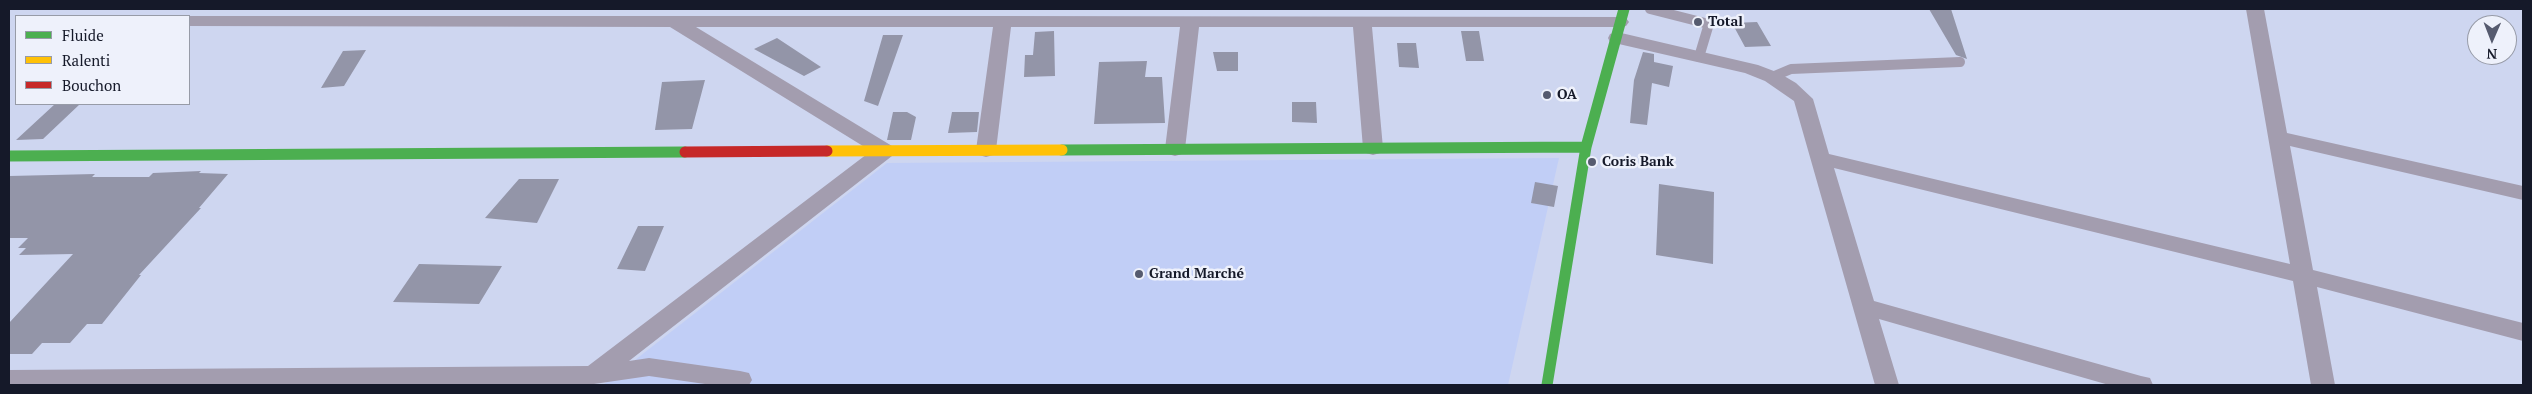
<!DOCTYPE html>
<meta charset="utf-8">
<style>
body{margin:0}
#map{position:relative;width:2532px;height:394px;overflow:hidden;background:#ced6f0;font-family:"PT Serif",serif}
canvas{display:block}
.frame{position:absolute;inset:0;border:10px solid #151929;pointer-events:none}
.legend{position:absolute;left:15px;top:15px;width:175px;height:90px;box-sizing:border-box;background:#eef1fb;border:1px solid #979ba7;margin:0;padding:6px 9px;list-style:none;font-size:15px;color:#151929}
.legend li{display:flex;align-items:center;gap:10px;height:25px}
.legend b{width:25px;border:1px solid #979ba7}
.north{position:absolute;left:2467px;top:15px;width:50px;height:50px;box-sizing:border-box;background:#eef1fb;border:1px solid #979ba7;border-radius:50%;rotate:181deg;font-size:14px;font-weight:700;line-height:20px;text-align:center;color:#151929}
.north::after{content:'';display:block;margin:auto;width:18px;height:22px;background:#565b6f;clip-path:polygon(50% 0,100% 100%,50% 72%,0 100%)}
</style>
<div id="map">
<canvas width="2532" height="394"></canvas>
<div class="frame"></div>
<ul class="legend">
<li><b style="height:6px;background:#4caf50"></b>Fluide</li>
<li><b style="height:6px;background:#ffc107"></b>Ralenti</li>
<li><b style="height:6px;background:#c62828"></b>Bouchon</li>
</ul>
<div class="north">N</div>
</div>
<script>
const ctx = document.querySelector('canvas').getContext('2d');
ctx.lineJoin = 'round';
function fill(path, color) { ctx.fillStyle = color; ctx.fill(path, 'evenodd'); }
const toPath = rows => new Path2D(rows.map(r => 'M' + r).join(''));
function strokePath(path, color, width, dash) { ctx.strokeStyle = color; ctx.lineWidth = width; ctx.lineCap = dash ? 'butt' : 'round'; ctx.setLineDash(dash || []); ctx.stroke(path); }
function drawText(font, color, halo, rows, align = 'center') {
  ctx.font = font + ' "PT Serif",serif'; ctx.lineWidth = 5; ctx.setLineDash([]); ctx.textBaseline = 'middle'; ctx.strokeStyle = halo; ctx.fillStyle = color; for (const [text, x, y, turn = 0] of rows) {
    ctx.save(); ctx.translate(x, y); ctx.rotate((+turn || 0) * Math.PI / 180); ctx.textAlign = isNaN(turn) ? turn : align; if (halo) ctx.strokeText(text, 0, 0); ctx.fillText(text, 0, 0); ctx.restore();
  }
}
fill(toPath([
 [1559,158,1508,385,603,385,887,163]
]), '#c1cef6');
fill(toPath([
 [1929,9,1951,9,1967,59,1956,55],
 [1757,22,1771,46,1745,47,1732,23],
 [1054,31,1055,76,1024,77,1025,55,1033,55,1035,32],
 [1461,31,1479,31,1484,61,1466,61],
 [883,35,903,35,878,106,864,101],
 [777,38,821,67,804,76,754,49],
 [1397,43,1416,43,1419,68,1399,67],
 [366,50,344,86,321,88,343,51],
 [1213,52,1238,52,1238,71,1217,71],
 [1643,52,1654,54,1654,62,1673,66,1669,87,1652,83,1647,125,1630,123,1634,80],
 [1147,61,1145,77,1162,77,1165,123,1094,124,1099,62],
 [705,80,692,129,655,130,662,82],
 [1292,102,1316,102,1317,123,1292,122],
 [55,104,80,104,43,139,16,140],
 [893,112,907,112,916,117,911,140,887,140],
 [952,112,979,112,977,132,948,133],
 [201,171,199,173,228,174,199,208,201,208,139,275,141,275,102,324,87,324,70,343,42,343,32,354,9,354,9,323,73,254,19,255,26,248,18,248,28,238,9,238,9,176,95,174,92,177,149,177,153,173],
 [519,179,559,179,537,223,485,218],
 [1535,182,1558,186,1554,207,1531,203],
 [1659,184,1714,192,1713,264,1656,255],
 [638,226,664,226,645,271,617,269],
 [419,264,502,266,479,304,393,302]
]), '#9395a8');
strokePath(toPath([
 [1650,9,1705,23,1708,27,1699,57],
 [1772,77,1791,69,1960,62]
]), '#a39daf', 10);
fill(toPath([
 [2246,9,2264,9,2287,133,2523,186,2523,200,2290,146,2313,270,2523,323,2523,341,2317,287,2335,385,2311,385,2293,281,1834,168,1874,301,2141,376,2150,378,2153,385,2109,385,1879,319,1899,385,1875,385,1794,101,1765,81,1745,73,1610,42,1608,38,1610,34,1617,32,1758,65,1779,73,1796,83,1813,99,1829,154,2290,264,2246,9],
 [186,16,1003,16,1620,17,1626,18,1629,22,1626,26,1620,27,1372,27,1383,148,1380,153,1373,155,1366,153,1363,148,1353,27,1199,27,1185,149,1182,154,1175,156,1168,154,1165,149,1180,27,1011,27,996,150,993,155,986,157,979,155,976,150,993,27,696,27,892,146,895,151,892,156,629,361,649,358,740,371,749,373,752,380,749,385,712,385,649,376,594,384,9,385,9,370,588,366,871,151,670,27,189,26,189,16,186,16]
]), '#a39daf');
strokePath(toPath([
 [1062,150,1586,147],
 [9,156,685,152],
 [1547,385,1586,147,1624,9]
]), '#4caf50', 11);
strokePath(toPath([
 [827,151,1062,150]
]), '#ffc107', 11);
strokePath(toPath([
 [685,152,827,151]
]), '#c62828', 11);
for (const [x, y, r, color] of [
 [1698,22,5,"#565b6f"],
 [1547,95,5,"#565b6f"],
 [1592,162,5,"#565b6f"],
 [1139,274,5,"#565b6f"]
]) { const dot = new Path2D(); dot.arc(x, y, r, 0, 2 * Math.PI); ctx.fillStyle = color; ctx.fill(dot); strokePath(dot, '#eef1fb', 2); }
drawText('bold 14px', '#151929', '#eef1fb', [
 ["Total",1708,22],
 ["OA",1557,95],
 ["Coris Bank",1602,162],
 ["Grand Marché",1149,274]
], 'left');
</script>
